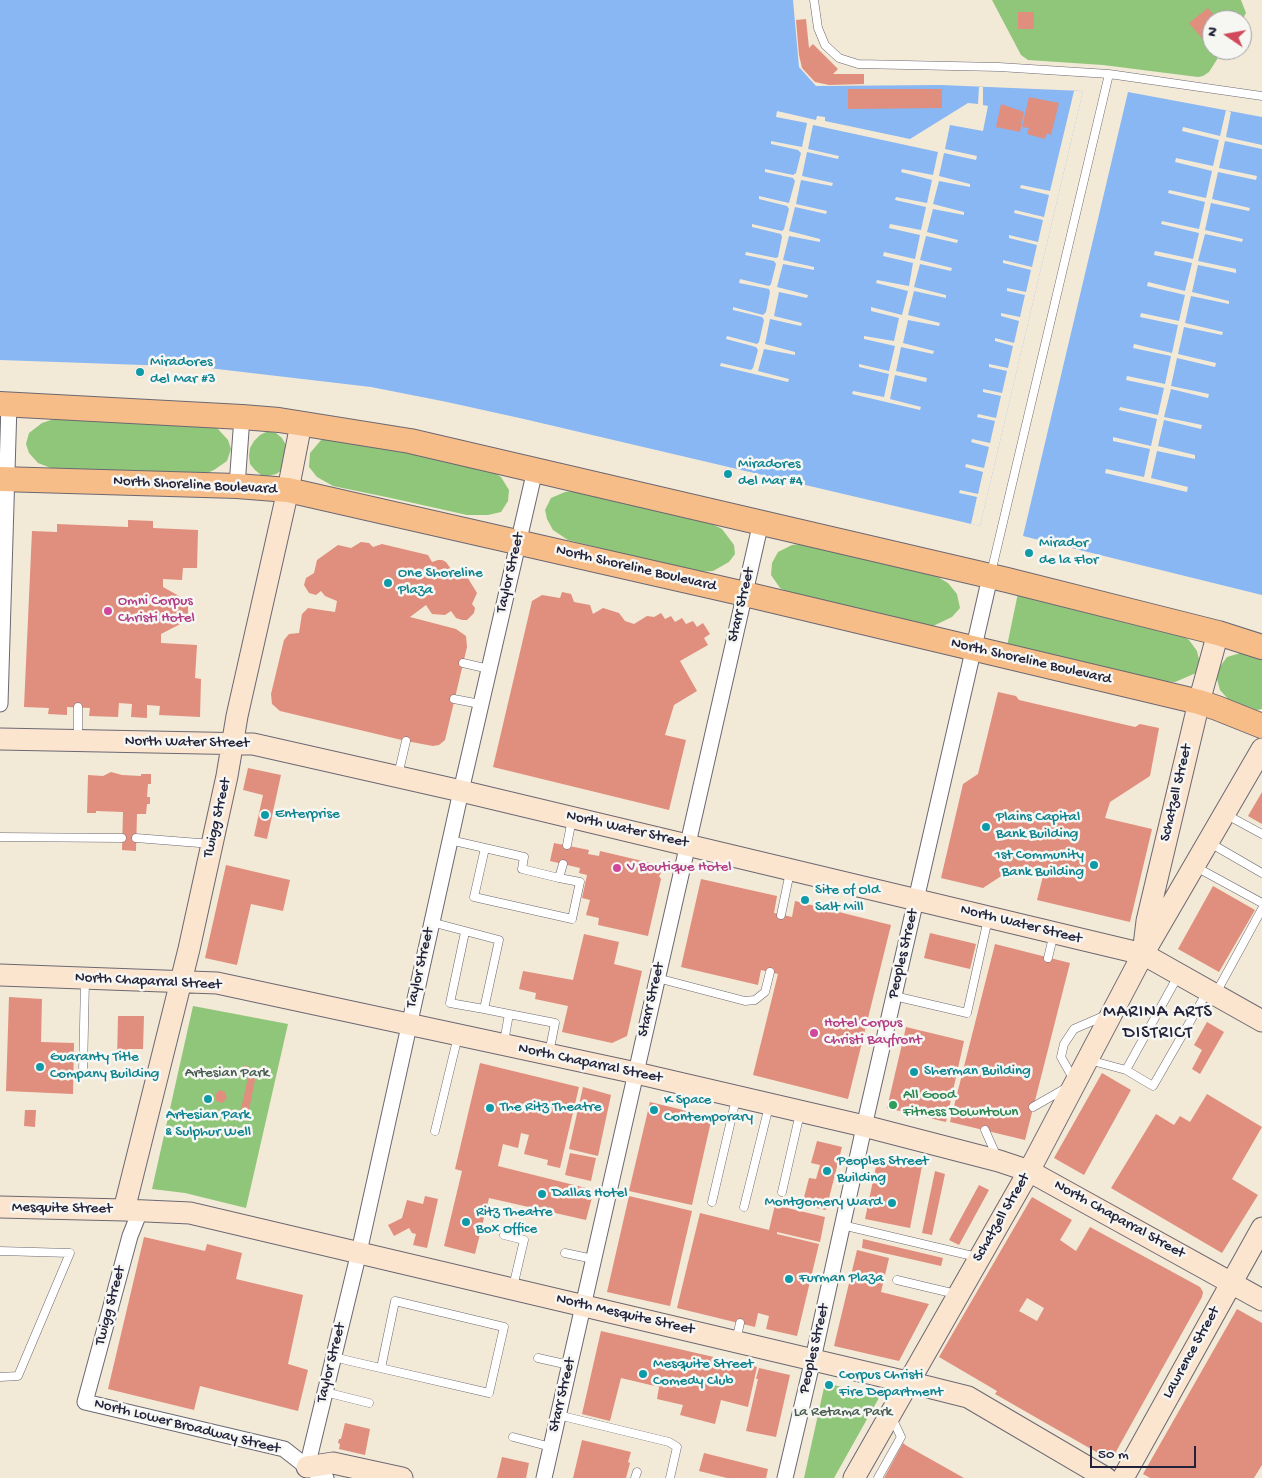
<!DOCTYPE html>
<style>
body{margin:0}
#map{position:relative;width:1262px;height:1478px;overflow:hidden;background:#f3e9d7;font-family:"Gochi Hand",sans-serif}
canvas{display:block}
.north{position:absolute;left:1202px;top:10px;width:50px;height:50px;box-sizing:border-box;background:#f6f6f2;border:1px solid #a1a1a9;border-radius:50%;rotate:282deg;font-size:14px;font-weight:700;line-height:20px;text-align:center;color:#22223b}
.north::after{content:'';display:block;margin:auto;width:18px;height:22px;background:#d1495b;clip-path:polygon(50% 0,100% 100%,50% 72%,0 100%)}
.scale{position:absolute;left:1090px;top:1446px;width:106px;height:22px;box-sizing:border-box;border:2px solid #22223b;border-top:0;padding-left:6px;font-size:15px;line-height:18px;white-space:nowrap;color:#22223b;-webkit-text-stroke:4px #f6f6f2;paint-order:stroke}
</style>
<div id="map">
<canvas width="1262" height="1478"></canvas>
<div class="north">N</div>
<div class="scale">50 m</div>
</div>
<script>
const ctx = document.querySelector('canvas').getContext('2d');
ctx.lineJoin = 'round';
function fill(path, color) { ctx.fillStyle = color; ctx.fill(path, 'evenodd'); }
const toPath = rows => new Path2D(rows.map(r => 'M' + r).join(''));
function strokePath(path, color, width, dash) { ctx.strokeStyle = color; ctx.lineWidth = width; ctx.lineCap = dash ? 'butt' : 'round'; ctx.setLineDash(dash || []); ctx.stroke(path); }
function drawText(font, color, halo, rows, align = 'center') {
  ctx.font = font + ' "Gochi Hand",sans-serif'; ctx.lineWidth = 5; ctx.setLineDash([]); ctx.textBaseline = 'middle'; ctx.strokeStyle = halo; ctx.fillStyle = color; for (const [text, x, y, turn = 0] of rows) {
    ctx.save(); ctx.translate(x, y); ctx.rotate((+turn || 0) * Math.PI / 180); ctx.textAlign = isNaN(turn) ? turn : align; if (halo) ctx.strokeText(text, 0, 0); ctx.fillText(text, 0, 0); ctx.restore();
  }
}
fill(toPath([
 [992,0,1241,0,1246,13,1242,20,1212,20,1212,50,1223,50,1209,72,1203,76,1198,77,1103,65,1028,60,1021,55],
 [60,417,201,423,218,429,228,440,231,449,227,461,214,470,200,476,56,470,38,463,29,453,26,444,29,433,42,423],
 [268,431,276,433,282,438,287,447,284,469,276,474,268,476,261,475,255,470,250,464,249,456,250,448,254,441,260,435],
 [338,438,481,465,501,477,509,490,508,501,501,512,488,515,467,515,391,498,333,486,317,477,309,467,310,453,322,439],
 [580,490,706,521,722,529,734,545,735,554,729,562,713,571,695,572,568,540,553,530,547,519,545,510,551,498,565,492],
 [808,543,933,574,948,583,957,594,960,608,952,617,933,626,919,625,798,597,780,588,771,575,772,563,778,552,792,545],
 [1018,593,1172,629,1189,640,1197,651,1200,664,1196,673,1175,682,1153,681,1007,646],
 [1244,652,1262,657,1262,709,1257,710,1228,699,1220,690,1217,679,1219,668,1227,657],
 [193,1006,288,1024,246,1208,185,1193,152,1189],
 [825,1383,880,1396,834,1478,804,1478]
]), '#90c679');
fill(toPath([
 [0,0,793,0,799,67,816,86,941,85,1083,91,980,526,524,419,447,402,371,387,200,367,0,360],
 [1128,92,1262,117,1262,595,1023,536]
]), '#88b7f3');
fill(toPath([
 [979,87,983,87,983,105,988,106,983,131,950,125,945,149,977,156,976,160,944,153,939,176,970,184,970,187,939,181,933,204,964,212,964,215,933,209,927,232,958,240,957,243,926,236,920,260,952,268,951,271,920,264,914,287,946,295,946,298,914,291,908,315,940,323,939,326,908,320,903,343,934,351,933,354,901,347,896,371,927,378,926,382,895,375,890,399,921,407,920,410,852,394,853,391,884,397,889,374,859,367,859,364,889,371,895,346,864,339,864,336,894,341,899,318,871,311,871,307,902,315,908,291,876,283,877,280,909,286,913,263,883,256,884,252,915,259,920,235,889,228,890,224,921,230,926,207,895,200,896,197,927,203,932,180,901,172,902,169,933,175,938,152,813,125,808,149,839,156,838,159,807,152,802,176,833,183,832,186,801,180,796,204,827,211,826,214,795,207,789,231,820,239,820,242,789,236,783,260,814,267,814,270,783,264,777,287,808,295,807,298,779,292,774,316,802,323,801,326,770,319,765,344,795,352,795,355,764,349,758,371,789,379,788,382,720,366,721,363,751,370,753,368,758,350,756,347,726,339,727,336,757,344,759,342,764,320,762,317,733,310,733,307,763,315,766,312,770,292,769,289,739,283,740,279,769,286,771,284,776,264,774,261,745,255,746,252,776,258,778,257,782,237,781,234,752,227,752,224,782,231,784,229,789,209,787,206,759,199,759,196,789,203,795,181,793,178,765,172,765,169,793,175,796,173,801,153,798,150,771,144,771,141,802,147,807,123,776,117,777,111,816,120,817,116,825,117,825,121,910,139,968,103,978,104],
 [1074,91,1083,91,980,526,971,524,977,497,959,493,960,490,978,494,983,472,965,467,966,464,984,468,989,447,971,442,972,439,990,443,995,421,977,417,978,414,996,418,1001,396,983,392,983,389,1002,393,1007,371,989,367,989,364,1008,368,1013,346,995,341,995,338,1014,343,1019,321,1001,316,1001,313,1020,317,1025,295,1007,291,1007,288,1026,292,1031,270,1003,263,1003,260,1032,267,1037,245,1009,238,1009,235,1038,242,1043,220,1014,213,1015,210,1044,217,1049,195,1020,188,1021,185,1050,191],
 [1226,110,1231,112,1226,137,1262,145,1262,149,1225,141,1219,168,1257,176,1256,180,1218,172,1212,199,1250,208,1249,211,1211,203,1205,230,1243,239,1242,242,1205,234,1198,261,1236,269,1236,273,1198,265,1192,292,1229,301,1229,304,1191,296,1185,323,1223,332,1222,335,1184,327,1178,354,1216,363,1215,367,1177,358,1171,386,1209,394,1208,398,1171,389,1164,417,1202,425,1201,429,1164,420,1158,446,1195,455,1195,459,1157,451,1151,478,1188,487,1187,492,1105,473,1106,469,1144,477,1150,449,1113,441,1113,437,1151,446,1157,419,1119,410,1120,407,1158,415,1164,388,1126,380,1127,376,1165,384,1171,356,1133,348,1134,344,1172,353,1178,325,1140,317,1141,313,1179,321,1185,295,1147,286,1148,282,1185,291,1192,263,1154,255,1155,251,1193,259,1199,233,1161,224,1162,221,1199,229,1205,202,1168,193,1169,190,1206,198,1212,171,1175,162,1176,158,1213,166,1219,140,1182,131,1183,127,1220,136]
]), '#f3e9d7');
fill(toPath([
 [1208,8,1218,20,1212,20,1212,36,1205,42,1189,23],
 [1018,12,1034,12,1034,29,1018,29],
 [806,19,809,48,813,44,838,69,833,74,864,74,864,84,829,85,815,82,802,68,799,55,796,20],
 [848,89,942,89,942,108,848,109],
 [1029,97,1059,103,1051,135,1047,133,1045,139,1027,134,1029,128,1022,127],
 [1001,104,1024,112,1020,132,996,127],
 '134 372a6 6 0 1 1 12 0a6 6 0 1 1-12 0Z',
 '722 474a6 6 0 1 1 12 0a6 6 0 1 1-12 0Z',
 [128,520,153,521,153,528,198,530,197,568,183,568,182,580,163,579,163,587,188,601,188,620,161,634,161,643,197,645,195,678,201,679,200,717,159,715,160,706,147,705,147,718,131,717,132,704,119,703,118,717,89,716,90,708,67,707,67,715,48,714,49,708,24,707,32,531,57,532,57,524,128,527],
 [361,542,369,543,373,547,382,544,428,555,432,562,438,560,442,560,446,562,453,572,466,575,477,593,472,604,475,608,474,613,467,620,462,620,456,618,451,611,445,615,432,614,426,605,410,617,456,629,466,636,467,647,445,740,439,745,433,746,406,741,280,711,272,704,271,694,284,640,289,634,299,633,302,614,308,608,335,612,337,601,325,596,321,591,316,595,309,593,304,585,306,578,314,573,317,560,338,545,351,548],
 [562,592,571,594,574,602,590,605,593,614,603,608,619,613,625,621,634,624,647,616,654,617,661,613,665,619,671,616,675,622,682,618,686,624,693,621,697,627,703,623,710,634,704,638,708,645,680,661,697,691,674,705,665,735,686,740,669,810,493,767,532,601,542,595,560,598],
 [998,692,1016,696,1019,700,1135,727,1140,724,1159,728,1150,776,1110,802,1105,818,1152,829,1130,922,1037,900,1044,872,1042,878,1009,871,983,888,941,878,963,784,978,774],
 [248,768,281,775,267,839,254,836,263,795,243,790],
 [111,772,122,775,141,776,141,774,151,774,151,784,148,784,147,797,150,797,150,804,147,804,146,814,137,814,136,851,122,850,123,812,96,811,96,813,87,813,88,775,103,776],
 [1262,792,1262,824,1248,816],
 [554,843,589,850,588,854,599,856,600,851,651,863,653,866,656,865,661,867,661,873,659,876,661,879,648,936,598,925,599,918,586,915,590,900,582,898,587,875,579,873,580,868,550,861],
 [226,865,290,880,283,911,251,904,237,965,205,958],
 [701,879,777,896,774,913,792,917,795,901,891,925,848,1099,753,1075,778,974,761,970,758,985,681,967],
 [1213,886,1255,910,1219,972,1178,949],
 [930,933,976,944,970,969,924,958],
 [584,934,619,942,614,964,642,971,627,1036,612,1043,562,1032,568,1006,535,999,536,993,519,989,523,971,573,980],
 [995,944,1070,963,1025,1140,950,1122],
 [9,997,42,999,41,1042,74,1043,73,1094,6,1091],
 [118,1016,144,1016,143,1049,130,1049,130,1059,117,1059],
 [1207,1022,1224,1032,1200,1074,1192,1069,1202,1050,1194,1045],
 [906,1027,964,1041,946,1122,887,1108],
 [480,1063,579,1087,560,1168,547,1165,548,1160,524,1154,529,1135,521,1133,518,1148,503,1144,498,1166,594,1190,586,1220,489,1198,475,1254,444,1246,462,1171,455,1169],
 [243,1065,250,1067,255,1080,248,1115,243,1121,236,1118,240,1113,248,1078],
 [1102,1073,1131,1090,1084,1175,1054,1158],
 [583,1087,611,1095,598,1156,569,1149],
 [219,1090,225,1092,227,1098,222,1103,216,1101,215,1095],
 [1207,1094,1262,1127,1232,1179,1258,1195,1222,1253,1111,1188,1156,1114,1174,1125,1180,1116,1190,1122],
 [650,1102,712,1117,692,1205,629,1191],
 [25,1110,36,1110,35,1127,24,1126],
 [817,1141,842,1147,826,1210,802,1205,809,1178,816,1179,820,1165,811,1163],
 [570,1153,596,1158,591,1181,565,1175],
 [878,1157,922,1166,910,1228,865,1219],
 [935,1171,945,1174,932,1235,922,1233],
 [979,1185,989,1190,959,1245,949,1240],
 [425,1196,438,1199,427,1248,413,1245,416,1234,412,1233,409,1228,394,1236,388,1225,402,1218,407,1200,423,1204],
 [629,1196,692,1211,670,1306,607,1292],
 [1032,1197,1072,1220,1060,1240,1076,1251,1090,1227,1200,1287,1203,1292,1202,1297,1113,1457,1110,1458,1105,1457,995,1394,997,1391,939,1357],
 [1027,1298,1044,1308,1037,1321,1019,1311],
 [775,1205,825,1217,820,1242,777,1232,777,1234,819,1244,797,1336,766,1329,769,1316,758,1313,755,1327,677,1308,700,1213,769,1230],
 [144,1237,205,1251,207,1244,242,1253,236,1279,303,1295,288,1364,308,1370,298,1411,200,1386,194,1410,108,1389],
 [863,1239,943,1258,941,1266,862,1248],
 [857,1250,889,1258,881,1292,929,1304,899,1361,834,1346],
 [1237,1309,1262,1323,1262,1465,1254,1478,1150,1478,1143,1474],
 [601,1331,757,1367,748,1407,721,1400,715,1424,680,1415,683,1405,657,1399,659,1387,621,1378,610,1421,582,1414],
 [759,1368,790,1375,776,1437,746,1431,758,1379,756,1379],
 [345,1423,370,1429,365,1455,339,1449,340,1444,338,1443,339,1439,341,1439],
 [582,1440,631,1452,628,1462,630,1463,626,1478,573,1478],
 [903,1443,907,1446,964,1478,884,1478],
 [704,1453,768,1469,766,1478,727,1478,699,1471],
 [502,1457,529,1463,526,1478,497,1478]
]), '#e08e7d');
const lane = toPath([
 [814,0,818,28,825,45,839,58,858,64,999,67,1109,74,1262,96],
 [991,573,1109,74],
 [463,663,489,669],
 [454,699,480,704],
 [78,738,78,707],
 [398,775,406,741],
 [1227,815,1262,834],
 [0,837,122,838],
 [136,838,212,844],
 [450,840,524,857,522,869,559,878,563,864],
 [1210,843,1262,873],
 [567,845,572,819],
 [485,848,474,897,572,919,580,882,559,878],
 [1196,867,1262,903],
 [781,915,790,872],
 [431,922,499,940,484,1009,450,1003,465,932],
 [1048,958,1054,933],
 [1178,976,1126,1070,1153,1086,1207,992],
 [657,978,745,1001,755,1000,765,992,770,972],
 [1216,993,1262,909],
 [894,996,967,1013,988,919],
 [484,1009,509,1014],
 [504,1042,509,1014,555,1023,549,1053],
 [1089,1060,1126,1070],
 [83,1073,85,980],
 [1074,1080,1061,1057,1064,1044,1074,1029,1104,1016],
 [1033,1107,1066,1088],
 [985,1130,997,1157],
 [435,1131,458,1036],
 [782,1192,800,1113],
 [712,1202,736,1099],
 [744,1207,769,1106],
 [842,1225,977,1257],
 [504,1235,524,1240,513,1287],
 [0,1251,70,1253,18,1376,0,1377],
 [565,1253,593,1259],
 [897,1280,956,1294],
 [736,1341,740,1323],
 [334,1357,350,1361,489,1393,504,1327,395,1301,381,1368],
 [538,1358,569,1365],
 [325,1392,369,1403],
 [558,1415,669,1442,677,1447,670,1478],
 [513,1437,551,1447],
 [635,1478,637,1472],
 [878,1478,901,1437,892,1418]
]);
const street = toPath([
 [237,486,242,417],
 [0,704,9,404],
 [140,1211,130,1236,85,1402,284,1449,307,1467,326,1478],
 [307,1467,359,1252,461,791,535,470],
 [544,1478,761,522],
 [785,1478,813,1359,868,1109,990,577]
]);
const secondary = toPath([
 [0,739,253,744,461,791,1143,954,1262,1021],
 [1144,946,1147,921,1199,702,1218,633],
 [0,975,217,983,636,1073,864,1126,999,1161,1029,1171,1262,1300],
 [0,1207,124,1210,190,1213,928,1387,968,1397,1106,1478],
 [124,1210,189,949,227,776,237,716,288,490,301,424],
 [307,1467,333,1463,402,1478],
 [854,1478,1029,1171,1143,954,1262,749],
 [1123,1478,1262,1228]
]);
const primary = toPath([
 [0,404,242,417,279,420,410,441,1007,580,1218,633,1262,647],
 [0,479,237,486,288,490,745,594,1199,702,1217,708,1262,726]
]);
strokePath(lane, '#6b6872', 9);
strokePath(street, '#6b6872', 17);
strokePath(secondary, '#6b6872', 23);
strokePath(primary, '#6b6872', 26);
strokePath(lane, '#fff', 8);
strokePath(street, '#fff', 15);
strokePath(secondary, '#fce5cf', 21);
strokePath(primary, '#f7bd88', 24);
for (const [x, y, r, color] of [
 [140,372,5,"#0f9aa8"],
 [728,474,5,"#0f9aa8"],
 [1029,553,5,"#0f9aa8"],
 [388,583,5,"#0f9aa8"],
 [108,611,5,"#d1479c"],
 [265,815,5,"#0f9aa8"],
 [986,827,5,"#0f9aa8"],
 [1094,865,5,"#0f9aa8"],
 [617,868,5,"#d1479c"],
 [805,900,5,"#0f9aa8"],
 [814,1033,5,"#d1479c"],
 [40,1067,5,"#0f9aa8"],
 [914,1072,5,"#0f9aa8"],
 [208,1099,5,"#0f9aa8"],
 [893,1105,5,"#2e9e5b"],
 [490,1108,5,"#0f9aa8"],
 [654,1110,5,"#0f9aa8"],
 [827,1171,5,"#0f9aa8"],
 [542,1194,5,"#0f9aa8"],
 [892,1203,5,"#0f9aa8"],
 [466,1222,5,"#0f9aa8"],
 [789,1279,5,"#0f9aa8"],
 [643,1374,5,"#0f9aa8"],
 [829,1385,5,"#0f9aa8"]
]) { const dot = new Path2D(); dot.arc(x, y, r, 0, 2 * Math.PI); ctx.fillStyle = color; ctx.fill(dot); strokePath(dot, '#f6f6f2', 2); }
drawText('15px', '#0d838f', '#f6f6f2', [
 ["Miradores",150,363],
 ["del Mar #3",150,380],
 ["Miradores",738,465],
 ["del Mar #4",738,482],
 ["Mirador",1039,544],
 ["de la Flor",1039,561],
 ["One Shoreline",398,574],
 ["Plaza",398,591],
 ["Enterprise",275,815],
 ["Plains Capital",996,818],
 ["Bank Building",996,835],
 ["1st Community",1084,856,"right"],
 ["Bank Building",1084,873,"right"],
 ["Site of Old",815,891],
 ["Salt Mill",815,908],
 ["Guaranty Title",50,1058],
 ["Company Building",50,1075],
 ["Sherman Building",924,1072],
 ["K Space",664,1101],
 ["Contemporary",664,1118],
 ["The Ritz Theatre",500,1108],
 ["Artesian Park",208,1116,"center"],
 ["& Sulphur Well",208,1133,"center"],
 ["Peoples Street",837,1162],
 ["Building",837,1179],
 ["Dallas Hotel",552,1194],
 ["Montgomery Ward",882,1203,"right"],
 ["Ritz Theatre",476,1213],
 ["Box Office",476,1230],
 ["Furman Plaza",799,1279],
 ["Mesquite Street",653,1365],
 ["Comedy Club",653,1382],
 ["Corpus Christi",839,1376],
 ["Fire Department",839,1393]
], 'left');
drawText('15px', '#22223b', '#f6f6f2', [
 ["North Shoreline Boulevard",195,486,3],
 ["North Shoreline Boulevard",636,569,13],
 ["Taylor Street",511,573,-77],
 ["Starr Street",742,605,-77],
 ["North Shoreline Boulevard",1031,662,13],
 ["North Water Street",187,743,1],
 ["Schatzell Street",1177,793,-77],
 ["Twigg Street",218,818,-77],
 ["North Water Street",627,830,13],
 ["North Water Street",1021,925,14],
 ["Peoples Street",904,954,-77],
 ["Taylor Street",421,968,-77],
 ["North Chaparral Street",148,982,3],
 ["Starr Street",652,1000,-77],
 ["North Chaparral Street",590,1064,12],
 ["Mesquite Street",62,1209,1],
 ["Schatzell Street",1002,1218,-60],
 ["North Chaparral Street",1119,1220,29],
 ["Twigg Street",111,1306,-75],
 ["North Mesquite Street",625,1315,13],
 ["Peoples Street",815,1349,-77],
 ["Lawrence Street",1192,1353,-61],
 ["Taylor Street",332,1363,-76],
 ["Starr Street",563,1395,-77],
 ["North Lower Broadway Street",187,1427,14]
]);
drawText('15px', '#b23c85', '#f6f6f2', [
 ["Omni Corpus",118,602],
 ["Christi Hotel",118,619],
 ["V Boutique Hotel",627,868],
 ["Hotel Corpus",824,1024],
 ["Christi Bayfront",824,1041]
], 'left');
drawText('15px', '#485b51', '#f6f6f2', [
 ["Artesian Park",227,1074],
 ["La Retama Park",843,1413]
]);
drawText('15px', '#27864d', '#f6f6f2', [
 ["All Good",903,1096],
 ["Fitness Downtown",903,1113]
], 'left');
ctx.letterSpacing = '1px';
drawText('18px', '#22223b', '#f6f6f2', [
 ["MARINA ARTS",1158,1013],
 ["DISTRICT",1158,1034]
]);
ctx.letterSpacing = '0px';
</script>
